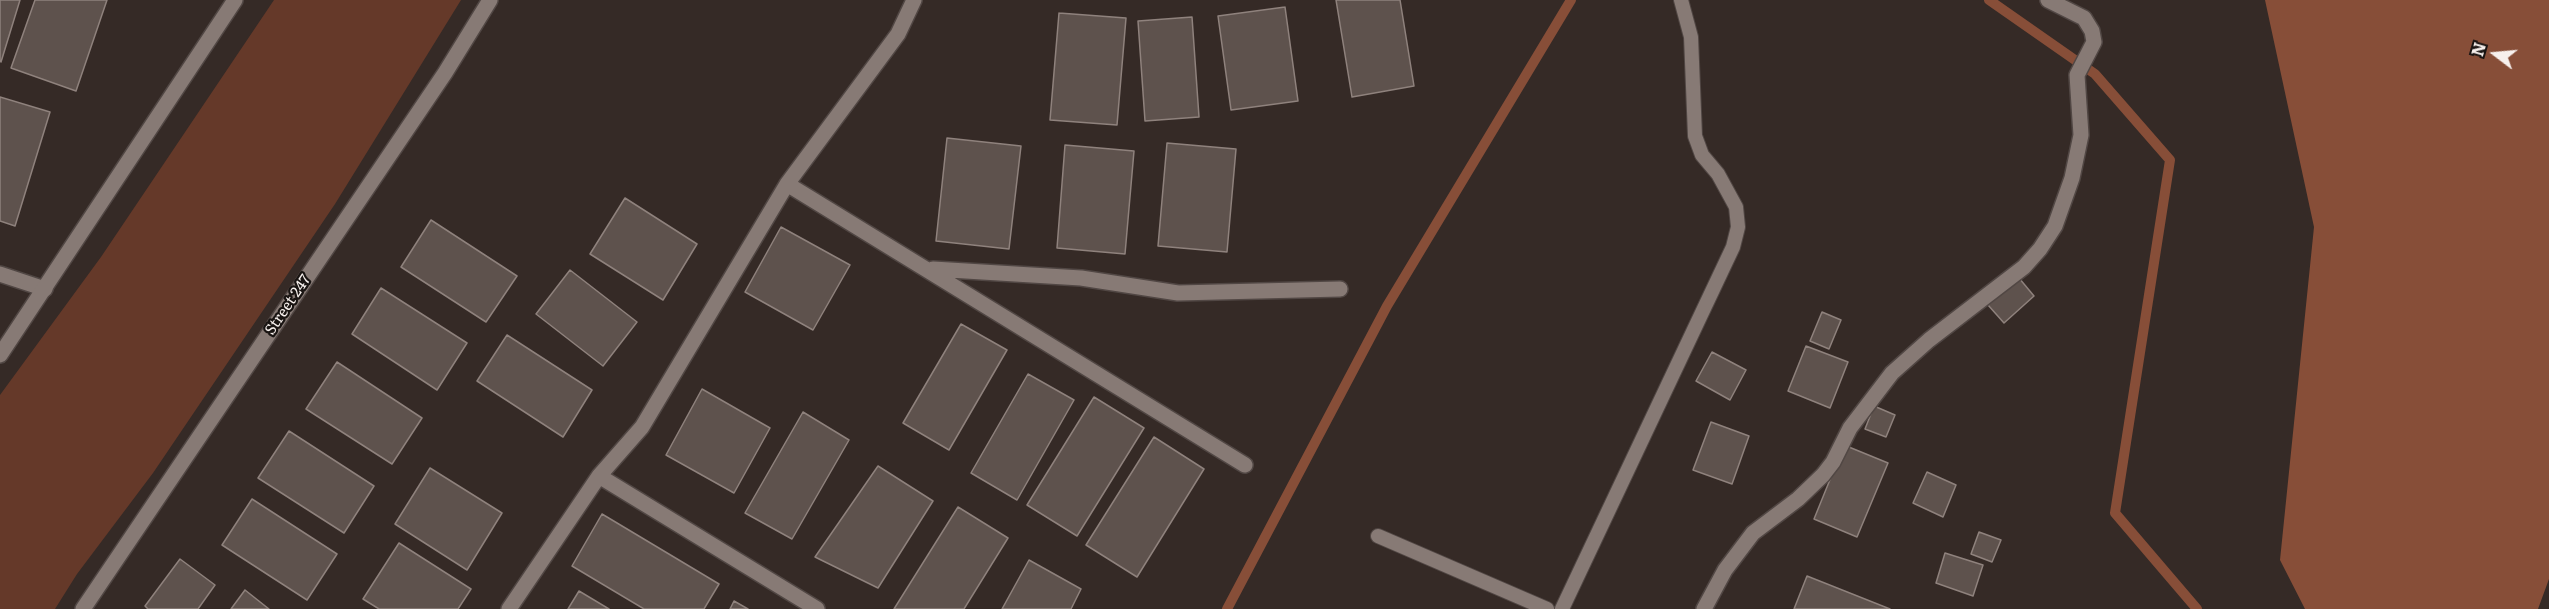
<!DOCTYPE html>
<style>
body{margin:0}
#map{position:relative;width:2549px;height:609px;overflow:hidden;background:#352a26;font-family:Literata,serif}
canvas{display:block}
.north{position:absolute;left:2465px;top:24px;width:60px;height:60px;-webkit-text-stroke:4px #191412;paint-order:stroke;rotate:286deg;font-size:16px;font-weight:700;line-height:24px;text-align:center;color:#f7f0ed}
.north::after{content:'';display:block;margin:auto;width:21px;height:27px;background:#f7f0ed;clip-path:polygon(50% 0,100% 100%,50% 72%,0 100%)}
</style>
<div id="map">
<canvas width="2549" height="609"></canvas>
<div class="north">N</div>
</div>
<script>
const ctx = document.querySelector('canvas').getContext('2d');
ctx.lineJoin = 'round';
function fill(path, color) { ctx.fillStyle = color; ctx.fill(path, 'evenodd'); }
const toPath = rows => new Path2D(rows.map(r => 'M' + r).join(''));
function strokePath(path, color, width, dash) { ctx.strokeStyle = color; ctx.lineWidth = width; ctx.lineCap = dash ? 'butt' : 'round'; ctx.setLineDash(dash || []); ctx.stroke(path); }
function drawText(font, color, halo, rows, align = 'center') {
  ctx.font = font + ' Literata,serif'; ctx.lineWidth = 4.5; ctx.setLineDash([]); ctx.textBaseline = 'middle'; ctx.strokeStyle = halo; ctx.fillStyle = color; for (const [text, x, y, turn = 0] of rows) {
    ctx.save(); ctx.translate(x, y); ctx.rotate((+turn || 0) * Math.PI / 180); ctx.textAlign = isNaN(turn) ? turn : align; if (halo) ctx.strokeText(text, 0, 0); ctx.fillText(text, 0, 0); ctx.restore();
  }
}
fill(toPath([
 [274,0,461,0,335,204,153,473,77,574,55,609,0,609,0,395,101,257]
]), '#653929');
fill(toPath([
 [2265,0,2549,0,2549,579,2538,609,2305,609,2280,560,2314,227]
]), '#874e38');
strokePath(toPath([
 [1989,0,2095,74,2170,160,2115,513,2197,609],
 [1227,609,1387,306,1571,0]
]), '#874e38', 10);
const building = toPath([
 [0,0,20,0,1,62,0,61,0,0],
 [35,0,107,0,76,91,11,68,35,0],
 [1336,0,1400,0,1414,86,1352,97,1336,0],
 [1285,7,1298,101,1231,110,1218,16,1285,7],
 [1059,13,1126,18,1117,125,1050,120,1059,13],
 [1192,17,1199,117,1145,121,1138,21,1192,17],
 [0,97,50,112,15,226,0,221,0,97],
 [947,138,1021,146,1009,249,936,241,947,138],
 [1167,143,1236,149,1227,252,1158,246,1167,143],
 [1065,145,1134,151,1125,254,1057,248,1065,145],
 [625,198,697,244,663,300,590,254,625,198],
 [431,220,517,276,486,322,401,267,431,220],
 [781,227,850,265,813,330,745,292,781,227],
 [570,270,637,322,603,366,536,314,570,270],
 [2019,278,2034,296,2004,323,1988,305,2019,278],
 [381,288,467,343,437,390,352,334,381,288],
 [1822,312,1841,320,1829,349,1810,341,1822,312],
 [961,324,1007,350,949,450,903,423,961,324],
 [507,335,592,390,563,437,477,381,507,335],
 [1806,346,1848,362,1830,408,1788,391,1806,346],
 [1712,352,1746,370,1730,400,1696,381,1712,352],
 [337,362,422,418,392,464,306,409,337,362],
 [1028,374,1074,400,1017,500,971,473,1028,374],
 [702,389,770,428,734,493,666,455,702,389],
 [1094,397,1144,428,1077,536,1027,505,1094,397],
 [1874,406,1895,415,1886,437,1865,429,1874,406],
 [803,412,849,440,792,539,745,513,803,412],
 [1711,422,1749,436,1732,484,1693,470,1711,422],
 [289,431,374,486,344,533,258,478,289,431],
 [1154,437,1204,469,1137,577,1086,545,1154,437],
 [1844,445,1888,463,1857,537,1814,519,1844,445],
 [878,466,933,501,878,588,815,557,878,466],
 [430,468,502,513,467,570,395,524,430,468],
 [1927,472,1956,485,1943,517,1913,503,1927,472],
 [252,499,337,554,307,600,222,545,252,499],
 [958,507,1008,538,964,609,894,609,958,507],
 [602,514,719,584,704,609,644,609,572,566,602,514],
 [1979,532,2001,540,1992,562,1971,554,1979,532],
 [399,543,471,589,458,609,379,609,363,599,399,543],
 [1945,553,1983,565,1973,596,1936,583,1945,553],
 [180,559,215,585,198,609,148,609,145,606,180,559],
 [1029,560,1081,589,1071,609,1002,609,1029,560],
 [1807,576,1890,609,1794,609,1807,576],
 [245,590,269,609,231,609,245,590],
 [579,591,609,609,568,609,579,591],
 [734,601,748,609,730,609,734,601]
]);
fill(building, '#5e524d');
strokePath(building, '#8f827d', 1.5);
const service = toPath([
 [1378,536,1547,609],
 [1562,609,1733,247,1738,227,1736,207,1718,174,1702,155,1695,136,1691,37,1681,0]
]);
const minor = toPath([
 [787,184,1245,465],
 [933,269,1081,278,1178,293,1340,289],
 [0,274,45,289],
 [599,476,817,609],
 [509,609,599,476,642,427,787,184,898,34,914,0],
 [1704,609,1725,570,1753,533,1798,499,1823,475,1833,462,1850,428,1892,373,1929,340,2024,267,2040,249,2055,226,2072,178,2081,135,2077,75,2094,42,2092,31,2084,18,2048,0]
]);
const tertiary = toPath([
 [0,355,235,0],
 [83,609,445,73,490,0]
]);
strokePath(service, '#514744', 16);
strokePath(minor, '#514744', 18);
strokePath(tertiary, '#514744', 18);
strokePath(service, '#877a75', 14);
strokePath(minor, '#877a75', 15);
strokePath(tertiary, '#877a75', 15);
drawText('15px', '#f7f0ed', '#191412', [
 ["Street 247",288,305,-56]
]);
</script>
